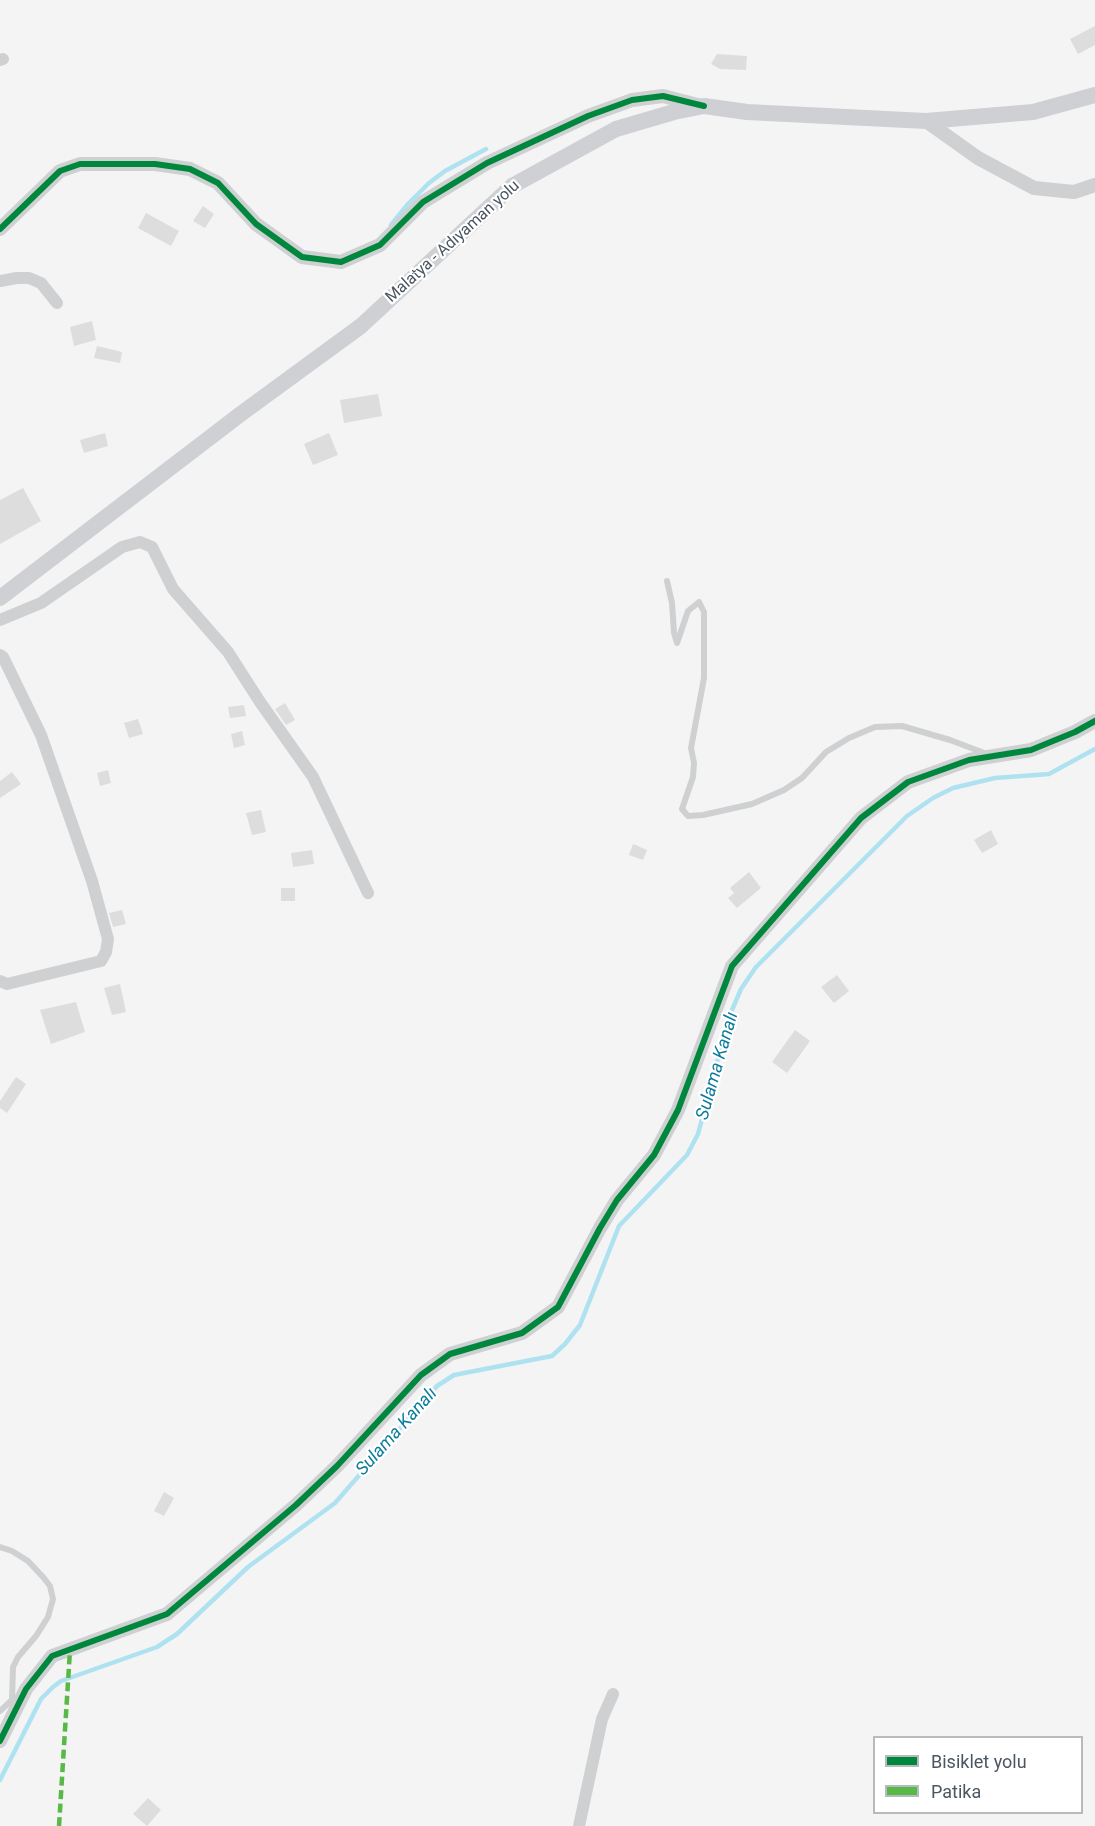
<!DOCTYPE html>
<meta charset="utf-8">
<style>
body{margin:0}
#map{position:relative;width:1095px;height:1826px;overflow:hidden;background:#f4f4f4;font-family:Roboto,sans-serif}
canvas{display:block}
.legend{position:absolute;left:873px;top:1736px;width:210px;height:78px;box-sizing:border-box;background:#fff;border:2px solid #b7bbc0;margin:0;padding:8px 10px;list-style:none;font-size:18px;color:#4a5661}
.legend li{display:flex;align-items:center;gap:12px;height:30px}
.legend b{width:30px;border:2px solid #b7bbc0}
</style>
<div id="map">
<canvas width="1095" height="1826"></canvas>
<ul class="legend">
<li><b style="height:8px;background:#00873e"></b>Bisiklet yolu</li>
<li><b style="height:8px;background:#58b947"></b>Patika</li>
</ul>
</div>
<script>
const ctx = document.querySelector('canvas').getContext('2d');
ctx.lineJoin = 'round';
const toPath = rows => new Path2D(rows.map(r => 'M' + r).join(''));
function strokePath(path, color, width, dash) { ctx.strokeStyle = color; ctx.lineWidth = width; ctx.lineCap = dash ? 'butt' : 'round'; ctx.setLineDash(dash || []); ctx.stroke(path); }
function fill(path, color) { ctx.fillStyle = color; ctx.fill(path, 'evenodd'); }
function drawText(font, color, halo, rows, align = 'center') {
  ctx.font = font + ' Roboto,sans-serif'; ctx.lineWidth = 4.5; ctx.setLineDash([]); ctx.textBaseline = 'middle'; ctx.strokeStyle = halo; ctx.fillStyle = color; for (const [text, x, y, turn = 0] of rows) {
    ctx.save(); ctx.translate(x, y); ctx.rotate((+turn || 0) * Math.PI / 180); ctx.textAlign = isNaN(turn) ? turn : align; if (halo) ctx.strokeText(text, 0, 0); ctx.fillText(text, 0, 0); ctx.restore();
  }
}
strokePath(toPath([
 [391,225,408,204,429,183,445,171,486,149],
 [0,1780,41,1699,53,1687,61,1681,157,1647,177,1634,248,1567,335,1503,437,1386,454,1375,552,1356,565,1344,580,1325,619,1226,687,1155,698,1134,720,1051,732,1010,741,989,756,967,907,816,933,798,953,788,995,778,1049,774,1095,749]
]), '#aee2f0', 4.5);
fill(toPath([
 [1095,26,1095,45,1078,54,1070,39],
 [717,54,747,56,746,70,720,69,711,64],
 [203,206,214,214,205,228,193,221],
 [146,213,179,231,171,246,138,228],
 [92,321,96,340,74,346,70,327],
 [97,346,122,352,120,363,94,358],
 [378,394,382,416,344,423,340,400],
 [105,433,108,446,84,453,80,440],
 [329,433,338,455,313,465,304,444],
 [23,488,41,521,0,544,0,500],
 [285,703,295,720,286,725,275,709],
 [244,705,246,716,230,718,228,707],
 [138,719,143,734,129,738,124,723],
 [242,731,245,745,234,748,231,734],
 [108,770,111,783,100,786,97,773],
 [12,772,21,784,0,798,0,781],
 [261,810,266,832,252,835,246,813],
 [991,830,998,844,982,853,974,840],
 [633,844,647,850,643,860,629,855],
 [312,850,314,864,293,867,291,853],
 [749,872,761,888,737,908,728,898,734,893,730,888],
 [281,888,295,888,295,901,281,901],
 [122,910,126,924,113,927,109,913],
 [837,975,849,991,834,1003,821,987],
 [120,984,126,1012,112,1015,104,988],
 [76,1002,85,1032,51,1044,40,1010],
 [795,1030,810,1041,787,1073,772,1062],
 [16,1077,26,1084,7,1113,0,1108,0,1101],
 [164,1492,174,1498,164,1516,154,1511],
 [148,1798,161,1810,147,1826,133,1814]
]), '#ddddde');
strokePath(toPath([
 [667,581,672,603,674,633,677,643,688,611,699,602,704,612,704,678,691,748,694,763,693,777,682,809,688,816,703,815,752,804,784,790,802,778,826,752,849,738,875,727,902,726,950,740,987,754],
 [0,1547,12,1551,28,1561,43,1577,50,1586,53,1599,48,1617,36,1636,18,1657,13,1667,12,1701],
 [0,1711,13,1699]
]), '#ced0d2', 6);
strokePath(toPath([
 [0,60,3,59],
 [0,281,17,278,29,278,41,283,57,303],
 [0,620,41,603,122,547,140,542,152,547,173,589,228,652,260,702,313,777,368,893],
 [0,655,3,657,41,735,92,881,108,939,106,952,101,961,7,984,0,981],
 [579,1826,602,1719,613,1694]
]), '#ced0d2', 12);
strokePath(toPath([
 [926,121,978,158,1034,188,1074,192,1095,185],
 [0,229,60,171,80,164,155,164,190,169,218,183,256,224,302,257,341,262,380,245,423,202,487,163,588,116,632,100,663,96,702,106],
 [0,1741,26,1689,52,1656,167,1614,296,1505,337,1466,421,1375,450,1354,522,1333,558,1307,600,1228,617,1200,654,1155,678,1110,732,966,861,818,908,782,969,760,1031,750,1075,732,1095,721]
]), '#ced0d2', 14);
strokePath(toPath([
 [0,598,242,413,361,326,512,186,616,129,674,112,704,106,747,112,926,121,1033,112,1095,95]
]), '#ced0d4', 16);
strokePath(toPath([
 [59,1826,70,1650]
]), '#58b947', 4.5, [9, 4.5]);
strokePath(toPath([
 [0,229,60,171,80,164,155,164,190,169,218,183,256,224,302,257,341,262,380,245,423,202,487,163,588,116,632,100,663,96,704,106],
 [0,1741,26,1689,52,1656,167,1614,296,1505,337,1466,421,1375,450,1354,522,1333,558,1307,600,1228,617,1200,654,1155,678,1110,732,966,861,818,908,782,969,760,1031,750,1075,732,1095,721]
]), '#00873e', 6);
drawText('16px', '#4a5661', '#fff', [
 ["Malatya - Adıyaman yolu",453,242,-42]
]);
drawText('italic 18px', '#0c7c9b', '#fff', [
 ["Sulama Kanalı",718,1066,-74],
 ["Sulama Kanalı",397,1432,-48]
]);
</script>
